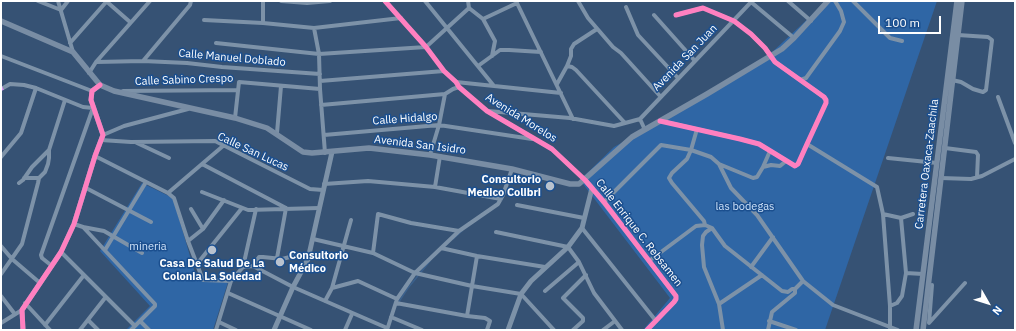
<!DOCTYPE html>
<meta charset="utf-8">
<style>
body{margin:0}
#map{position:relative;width:1016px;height:331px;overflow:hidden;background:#365274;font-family:"IBM Plex Sans",sans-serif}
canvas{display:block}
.frame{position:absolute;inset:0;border:2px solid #fff;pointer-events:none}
.north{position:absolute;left:968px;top:283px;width:40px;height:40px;-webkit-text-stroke:3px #1b4f8f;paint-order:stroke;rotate:129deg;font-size:11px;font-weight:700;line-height:16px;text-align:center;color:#fff}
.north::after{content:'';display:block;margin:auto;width:14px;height:18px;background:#fff;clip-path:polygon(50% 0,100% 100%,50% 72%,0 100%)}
.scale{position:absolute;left:878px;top:16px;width:63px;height:18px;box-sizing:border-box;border:2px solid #fff;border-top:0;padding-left:5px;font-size:12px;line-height:14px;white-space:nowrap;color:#fff;-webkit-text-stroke:3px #1b4f8f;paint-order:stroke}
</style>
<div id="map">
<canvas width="1016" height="331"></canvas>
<div class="frame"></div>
<div class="north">N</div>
<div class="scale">100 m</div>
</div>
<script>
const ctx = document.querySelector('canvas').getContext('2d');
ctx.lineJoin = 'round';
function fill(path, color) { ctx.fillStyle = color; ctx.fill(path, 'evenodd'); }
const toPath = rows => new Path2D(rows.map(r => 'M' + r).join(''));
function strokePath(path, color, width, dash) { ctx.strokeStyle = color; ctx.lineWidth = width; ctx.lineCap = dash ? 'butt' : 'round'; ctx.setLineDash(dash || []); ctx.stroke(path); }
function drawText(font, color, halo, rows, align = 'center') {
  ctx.font = font + ' "IBM Plex Sans",sans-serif'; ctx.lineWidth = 3; ctx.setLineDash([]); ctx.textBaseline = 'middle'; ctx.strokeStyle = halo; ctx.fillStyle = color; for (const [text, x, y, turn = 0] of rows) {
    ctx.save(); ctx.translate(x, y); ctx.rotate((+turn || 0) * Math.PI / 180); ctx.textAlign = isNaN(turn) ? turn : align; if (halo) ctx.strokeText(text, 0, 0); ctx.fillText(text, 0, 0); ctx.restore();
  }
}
fill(toPath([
 [827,1,937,1,825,330,643,330,670,298,580,180,614,147,632,137,769,55],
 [142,183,173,198,197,280,229,279,213,330,126,330,150,306,100,251]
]), '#2f66a5');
strokePath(toPath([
 [453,239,462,231],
 [398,303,408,288,430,261]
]), '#3b618d', 1.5);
strokePath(toPath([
 [38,1,61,10,68,1],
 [58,1,73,52],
 [106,1,130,22],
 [281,1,307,3,330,1],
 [385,1,426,47,444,71,456,82,459,87,487,111,552,149,585,180],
 [425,1,494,86],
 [468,1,469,8,483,19,495,41,492,56],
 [516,1,573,119],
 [578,1,588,18,613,47,621,53,660,96],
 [788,1,811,21],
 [853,1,890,38,902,41],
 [751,2,794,38],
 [626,7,638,35,678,78],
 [654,15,695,61],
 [483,19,517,3],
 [204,20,263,23,314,28,401,18],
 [263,23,263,1],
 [314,28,319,54,320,89,325,153],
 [70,43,107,1],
 [216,43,319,54,426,47,469,8],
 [1,56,92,91],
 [143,61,190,5,191,1],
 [96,62,143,61,187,63,222,67,320,74],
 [478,66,500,50,509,50,541,52],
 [567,66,572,67,576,70,625,123],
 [89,73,96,62,150,1],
 [800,80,806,78,840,31,844,22,841,11,835,1],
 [952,80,961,82,973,89,983,92,986,90,992,40,988,37,958,35],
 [320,81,444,71],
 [456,82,561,93],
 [557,84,567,66,571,56,571,49,574,44,597,29],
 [3,88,10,84,24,85,36,88,83,107,93,108,41,255,42,258,52,266],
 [123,91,238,90],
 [998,97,1015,143],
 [321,105,445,94,453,89,459,87],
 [488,111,570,118,614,126,640,119],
 [235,118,239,82,320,89],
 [661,121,740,139,759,144,795,166,798,164,807,144,826,103,826,100,824,97,775,62,765,48,751,34,734,21,703,8,676,15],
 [697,129,691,150,687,159,672,173,669,178,672,183,704,221,705,225],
 [645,130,640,119,752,1],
 [277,133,281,86],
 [103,135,124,126,188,109],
 [324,135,439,125,532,139],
 [101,140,131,142,215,141,310,189,323,190],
 [137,143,169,158],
 [807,144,877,187,883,214,890,306,890,330],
 [945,148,976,152,978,155,977,177],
 [430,155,439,125,445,94],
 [95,156,168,193,174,198,188,241,203,280,231,281],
 [1,157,21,133,36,88],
 [888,158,937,163],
 [202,164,286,208,277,258],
 [719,164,753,178,757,177,763,167,771,165,780,166,786,161],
 [763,167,770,151],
 [24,178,39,178],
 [941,178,971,179,982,176,1015,159],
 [19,183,23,180,32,167,49,150],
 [324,184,368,181,435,187,501,199],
 [435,187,440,156],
 [86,188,151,222],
 [592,188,676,296,676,299,674,302,647,330],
 [202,192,248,210,319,208],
 [168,193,223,146],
 [604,202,661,145,691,150,711,157,719,164,731,188,757,215,803,281,833,305,898,330],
 [517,205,584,218],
 [191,209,203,229],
 [883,214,901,218,913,214],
 [74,224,83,227,155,304,155,306,131,330],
 [83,227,104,231,142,253],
 [582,228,656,321],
 [712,228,706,232,703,236,702,245,704,267,719,304],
 [496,232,568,247,579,262,594,293,622,330],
 [313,239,373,253,415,273,472,286,521,294,554,330],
 [188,241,203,229,224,200],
 [1,246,12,259,40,283],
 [441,248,477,256,545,267],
 [105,250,146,182],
 [61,252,135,326],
 [373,253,378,214,411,223,459,231],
 [649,261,696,226,705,225,712,228,717,235,725,246,782,291,788,292,792,289,795,289],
 [197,264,242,208],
 [253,266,293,287,387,328],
 [243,267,256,209],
 [751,267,773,237],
 [906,273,923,274],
 [1,274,22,244,38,183,39,178,45,172,48,164,49,158,49,150,65,100],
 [932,285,929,323,965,283],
 [332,288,358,281,397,299],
 [545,291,579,262],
 [228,293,311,330],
 [1,296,14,313],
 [325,301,332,288,351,220],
 [25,303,50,330],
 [396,303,467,316,485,318,490,321,487,330],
 [890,306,897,303,902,296,906,273,901,218],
 [467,316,477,256],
 [391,317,422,330],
 [88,320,98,330],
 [140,321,149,330],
 [769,321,796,330],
 [219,322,236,330],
 [1,323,22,310],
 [45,325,84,275],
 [80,330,105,298],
 [216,330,231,281,243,267,253,266,259,257,263,257,282,259,294,256,308,259],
 [345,330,352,314],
 [387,330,397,299,415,273,459,231,498,204,503,195,512,169],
 [573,330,583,321,583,318,563,298,586,275],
 [603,330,615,321],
 [723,330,719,304,762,275],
 [768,330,772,312,795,293,795,289,803,281]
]), '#7d92a8', 4);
strokePath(toPath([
 [23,330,22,310,61,252,74,224,95,156,103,135,91,100,92,91,100,85],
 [274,330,293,287,308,259,332,152],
 [508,330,521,294,531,281,568,247,582,228,592,188,585,180]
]), '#7d92a8', 5);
strokePath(toPath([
 [1,21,73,52,100,85,114,91,235,118,267,128,303,152,312,153,369,148,430,155,512,169,570,184,579,184,632,137,707,94,782,49,794,38,828,1],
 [916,330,957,1],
 [923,330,962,1]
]), '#798da4', 5.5);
strokePath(toPath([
 [1,89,3,88]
]), '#d193ec', 4, [8, 4]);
strokePath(toPath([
 [385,1,426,47,444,71,456,82,459,87,487,111,552,149,585,180,604,202,676,296,676,299,674,302,647,330],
 [660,121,740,139,759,144,795,166,798,164,807,144,826,103,826,100,824,97,775,62,765,48,751,34,734,21,703,8,676,15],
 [23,330,22,310,61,252,74,224,95,156,103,135,91,100,92,91,100,85]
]), '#ff80c0', 5);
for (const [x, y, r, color] of [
 [550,186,5,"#b9c2ce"],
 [212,250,5,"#b9c2ce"],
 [280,262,5,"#b9c2ce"]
]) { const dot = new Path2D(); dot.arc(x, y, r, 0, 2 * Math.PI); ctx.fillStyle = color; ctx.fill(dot); strokePath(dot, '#1b4f8f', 1.5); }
drawText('11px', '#fff', '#1b4f8f', [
 ["Calle Manuel Doblado",232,58,5],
 ["Avenida San Juan",685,58,-46],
 ["Calle Sabino Crespo",184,80,-2],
 ["Avenida Morelos",521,118,32],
 ["Calle Hidalgo",405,119,-4],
 ["Avenida San Isidro",420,145,7],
 ["Calle San Lucas",253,152,25],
 ["Carretera Oaxaca-Zaachila",927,164,-83],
 ["Calle Enrique C. Rebsamen",639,233,52]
]);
drawText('bold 11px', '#fff', '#1b4f8f', [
 ["Consultorio",541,180],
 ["Medico Colibri",541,193],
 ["Consultorio",289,256,"left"],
 ["Médico",289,269,"left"],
 ["Casa De Salud De La",212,264,"center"],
 ["Colonia La Soledad",212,277,"center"]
], 'right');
drawText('11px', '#cfe3fa', '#1b4f8f', [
 ["las bodegas",745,207],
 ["mineria",148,247]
]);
</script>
